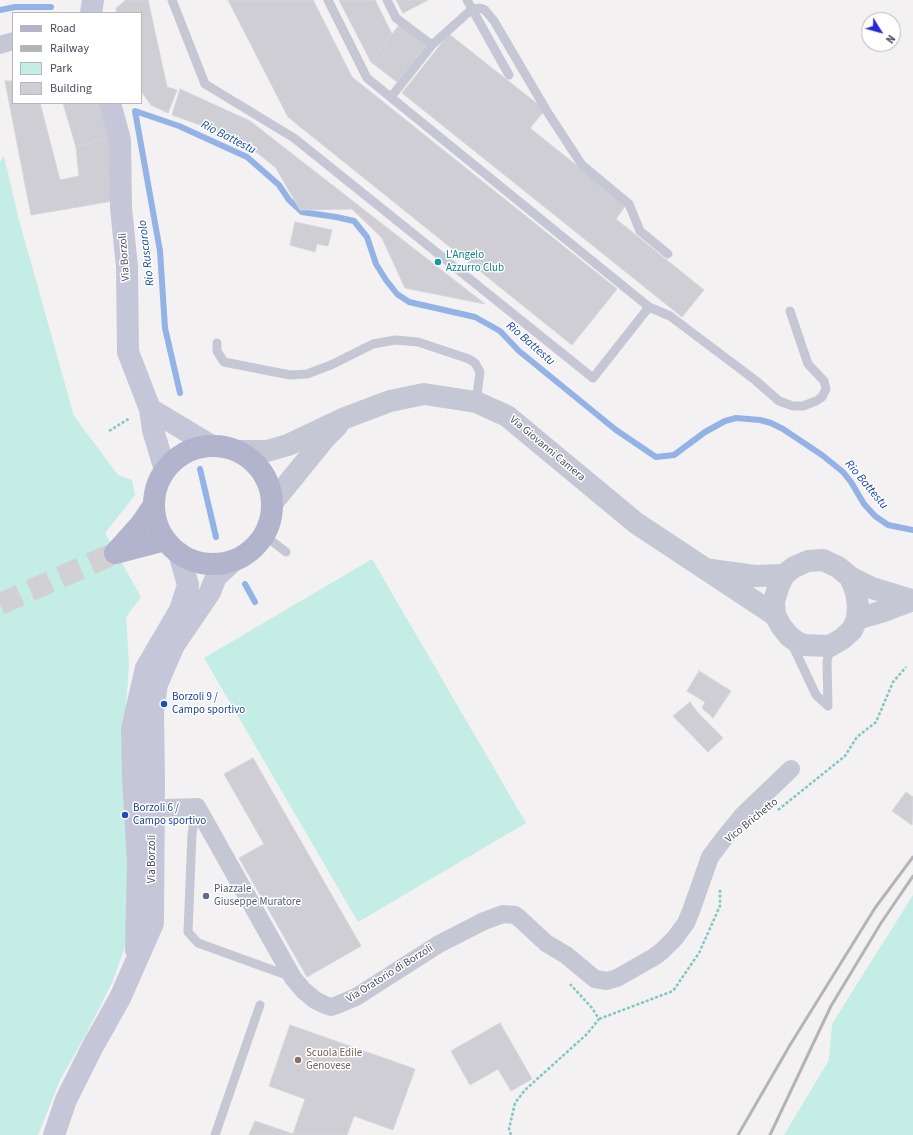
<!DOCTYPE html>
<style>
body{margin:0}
#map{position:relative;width:913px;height:1135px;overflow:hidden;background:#f3f1f1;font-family:"Source Sans 3",sans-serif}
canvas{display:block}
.legend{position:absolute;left:12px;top:12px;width:130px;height:92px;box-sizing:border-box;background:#fff;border:1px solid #b7b7be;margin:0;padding:5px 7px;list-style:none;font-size:12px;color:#4a4b5d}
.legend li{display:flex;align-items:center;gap:8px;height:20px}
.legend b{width:20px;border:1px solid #b7b7be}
.north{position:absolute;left:861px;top:12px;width:40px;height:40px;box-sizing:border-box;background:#fff;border:1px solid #b7b7be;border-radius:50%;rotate:127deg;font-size:11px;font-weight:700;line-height:16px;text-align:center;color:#4a4b5d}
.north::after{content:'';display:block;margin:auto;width:14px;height:18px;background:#2628d7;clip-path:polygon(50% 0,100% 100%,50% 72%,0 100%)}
</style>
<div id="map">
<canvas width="913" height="1135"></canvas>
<ul class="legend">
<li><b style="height:5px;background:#b2b4cd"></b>Road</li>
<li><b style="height:5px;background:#b3b3ba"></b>Railway</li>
<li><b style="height:11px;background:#c3ede5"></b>Park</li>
<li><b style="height:11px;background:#cfced4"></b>Building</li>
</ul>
<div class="north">N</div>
</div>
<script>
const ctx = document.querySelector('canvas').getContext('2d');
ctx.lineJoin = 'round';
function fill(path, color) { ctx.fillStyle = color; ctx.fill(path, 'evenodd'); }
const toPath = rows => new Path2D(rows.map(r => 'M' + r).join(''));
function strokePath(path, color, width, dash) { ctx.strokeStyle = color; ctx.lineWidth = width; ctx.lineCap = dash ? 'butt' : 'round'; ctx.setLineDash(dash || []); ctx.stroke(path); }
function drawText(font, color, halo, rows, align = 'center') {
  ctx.font = font + ' "Source Sans 3",sans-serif'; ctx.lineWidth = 3; ctx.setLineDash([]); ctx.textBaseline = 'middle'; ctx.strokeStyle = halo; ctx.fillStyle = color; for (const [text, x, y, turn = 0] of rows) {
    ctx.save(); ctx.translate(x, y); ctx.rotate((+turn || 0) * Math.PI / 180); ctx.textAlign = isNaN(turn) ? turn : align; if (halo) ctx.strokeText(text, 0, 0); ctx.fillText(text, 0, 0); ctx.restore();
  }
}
fill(toPath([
 [4,156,19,220,74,416,118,475,132,480,135,495,105,533,141,597,126,617,129,665,125,720,130,933,112,983,84,1038,60,1080,38,1135,0,1135,0,162],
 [372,559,526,823,358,922,204,658],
 [913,895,913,1135,784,1135,829,1060,832,1024]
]), '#c3ede5');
strokePath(toPath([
 [0,10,15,7,51,7],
 [180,393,165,328,160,251,135,111,179,126,247,157,279,185,289,200,302,212,336,217,354,221,367,237,376,264,386,280,397,294,409,302,475,317,500,331,519,351,616,430,656,457,674,455,705,432,725,421,736,418,760,420,771,423,783,429,822,455,843,472,851,482,864,504,875,516,888,525,913,530],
 [200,469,216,537],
 [245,584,255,602]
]), '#93b2e6', 6);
const building = toPath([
 [126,0,148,0,167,87,177,90,168,113,151,105,141,91,141,13,117,13,116,8,126,0],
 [228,0,313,0,352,77,617,289,572,345,288,117,228,0],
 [339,0,375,0,392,34,371,62,339,0],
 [396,0,428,0,403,13,396,0],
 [399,25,426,45,397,82,371,62,399,25],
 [449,34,545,110,530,128,626,205,616,219,704,290,682,317,402,93,449,34],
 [5,81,13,81,13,103,40,103,60,180,79,176,76,147,109,137,113,201,31,215,5,81],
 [180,89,250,121,485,304,405,288,382,238,352,209,300,210,276,168,240,139,172,115,180,89],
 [63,103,99,103,109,137,76,147,63,103],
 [295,222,332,230,328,246,317,244,315,252,290,245,295,222],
 [699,671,731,691,713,718,702,708,705,702,687,691,699,671],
 [690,702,698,713,723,738,708,752,673,716,690,702],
 [253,758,361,946,307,977,239,858,264,844,224,774,253,758],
 [906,792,913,797,912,825,892,811,906,792],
 [500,1023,532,1079,511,1091,498,1069,470,1085,451,1051,500,1023],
 [290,1025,415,1069,393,1130,354,1116,347,1135,249,1135,255,1121,293,1134,305,1099,269,1086,290,1025]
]);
fill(building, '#cfced4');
strokePath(building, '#d6d5db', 1);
strokePath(toPath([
 [0,604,115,553]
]), '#d1d0d3', 22, [22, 11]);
strokePath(toPath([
 [109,431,130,418],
 [778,810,845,756,857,737,876,722,893,682,906,667],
 [599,1019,673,991,699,953,720,906,720,889],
 [511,1135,509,1129,515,1103,525,1090,587,1034,599,1019,592,1008,570,984]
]), '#7dc8c3', 2.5, [3, 2]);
strokePath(toPath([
 [172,0,205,84,294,138,593,378,649,307,367,78,328,0],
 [387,0,396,18,432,45,391,97],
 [432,45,472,9,467,0],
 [509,75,472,9,480,8,485,10,494,21,548,113,582,165,629,204,640,231,668,254],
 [649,307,670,316,755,380,779,401,793,406,803,406,816,401,822,397,826,389,824,381,808,364,790,311],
 [217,343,217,351,224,362,290,375,307,374,331,365,373,344,395,340,418,342,469,359,475,363,480,372,476,402],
 [264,535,286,552],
 [792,644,816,695,828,706],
 [828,706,827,662,830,646],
 [196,810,192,834,188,932,198,943,292,977],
 [215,1135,260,1005]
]), '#c5c7d4', 9);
strokePath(toPath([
 [0,45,13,41],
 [140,809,197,807,293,978,303,990,315,1000,325,1005,331,1007,337,1005,356,997,439,944,484,921,503,914,515,915,519,918,546,943,566,955,595,979,607,981,617,978,654,957,662,951,675,938,686,923,691,911,710,857,725,837,743,815,791,769]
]), '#c5c7d4', 18);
strokePath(toPath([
 [240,451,267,451,288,445,345,418,390,401,424,394,476,402,507,416,636,523,775,615],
 [273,502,325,438,337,426],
 [711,570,755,576,784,575,794,567,808,561,823,560,838,567,850,577,856,592,858,606,857,619,852,630,842,639,830,646,804,645,797,642,789,636,781,626,775,615,774,601,778,588,784,575],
 [850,577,872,588,911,600],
 [857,619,884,611,913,600]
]), '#c5c7d4', 22);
strokePath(toPath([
 [91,13,93,0],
 [110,103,120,140,121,208,127,267,128,352,150,409,153,430,165,470],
 [150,409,210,445],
 [136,950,138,861,133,776,132,729,146,668,180,610,188,585,179,553],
 [54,1135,66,1100,93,1046,120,998,153,923,154,782,153,711,157,684,174,645,210,592,216,577,233,561]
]), '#c5c6d8', 22);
strokePath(toPath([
 '154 505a59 59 0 1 1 118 0a59 59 0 1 1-118 0Z',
 [115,553,141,524,154,505],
 [115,553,165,540]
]), '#b2b4cd', 22);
strokePath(toPath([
 [738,1135,790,1045,875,908,913,857],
 [770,1135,831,1006,881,923,913,876]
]), '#b3b3ba', 3);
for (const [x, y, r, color] of [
 [438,262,4,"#0f9aa8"],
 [164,704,4,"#1a4fb4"],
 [125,815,4,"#1a4fb4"],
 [206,896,4,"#5c6f8a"],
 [298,1060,4,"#8d6e63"]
]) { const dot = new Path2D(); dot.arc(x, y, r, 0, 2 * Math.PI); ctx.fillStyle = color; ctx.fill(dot); strokePath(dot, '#fff', 1.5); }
drawText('11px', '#0d838f', '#fff', [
 ["L'Angelo",446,256],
 ["Azzurro Club",446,269]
], 'left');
drawText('11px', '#4a4b5d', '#fff', [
 ["Via Borzoli",125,257,-94],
 ["Via Giovanni Camera",547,449,40],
 ["Vico Brichetto",752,821,-39],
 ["Via Borzoli",153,859,-90],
 ["Via Oratorio di Borzoli",390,974,-32]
]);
drawText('11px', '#164399', '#fff', [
 ["Borzoli 9 /",172,698],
 ["Campo sportivo",172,711],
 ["Borzoli 6 /",133,809],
 ["Campo sportivo",133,822]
], 'left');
drawText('11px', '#4e5e75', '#fff', [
 ["Piazzale",214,890],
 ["Giuseppe Muratore",214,903]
], 'left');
drawText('11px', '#785e54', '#fff', [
 ["Scuola Edile",306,1054],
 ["Genovese",306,1067]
], 'left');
drawText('italic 12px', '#174aa3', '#fff', [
 ["Rio Battestu",228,138,27],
 ["Rio Ruscarolo",147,253,-97],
 ["Rio Battestu",530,344,41],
 ["Rio Battestu",866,485,50]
]);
</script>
